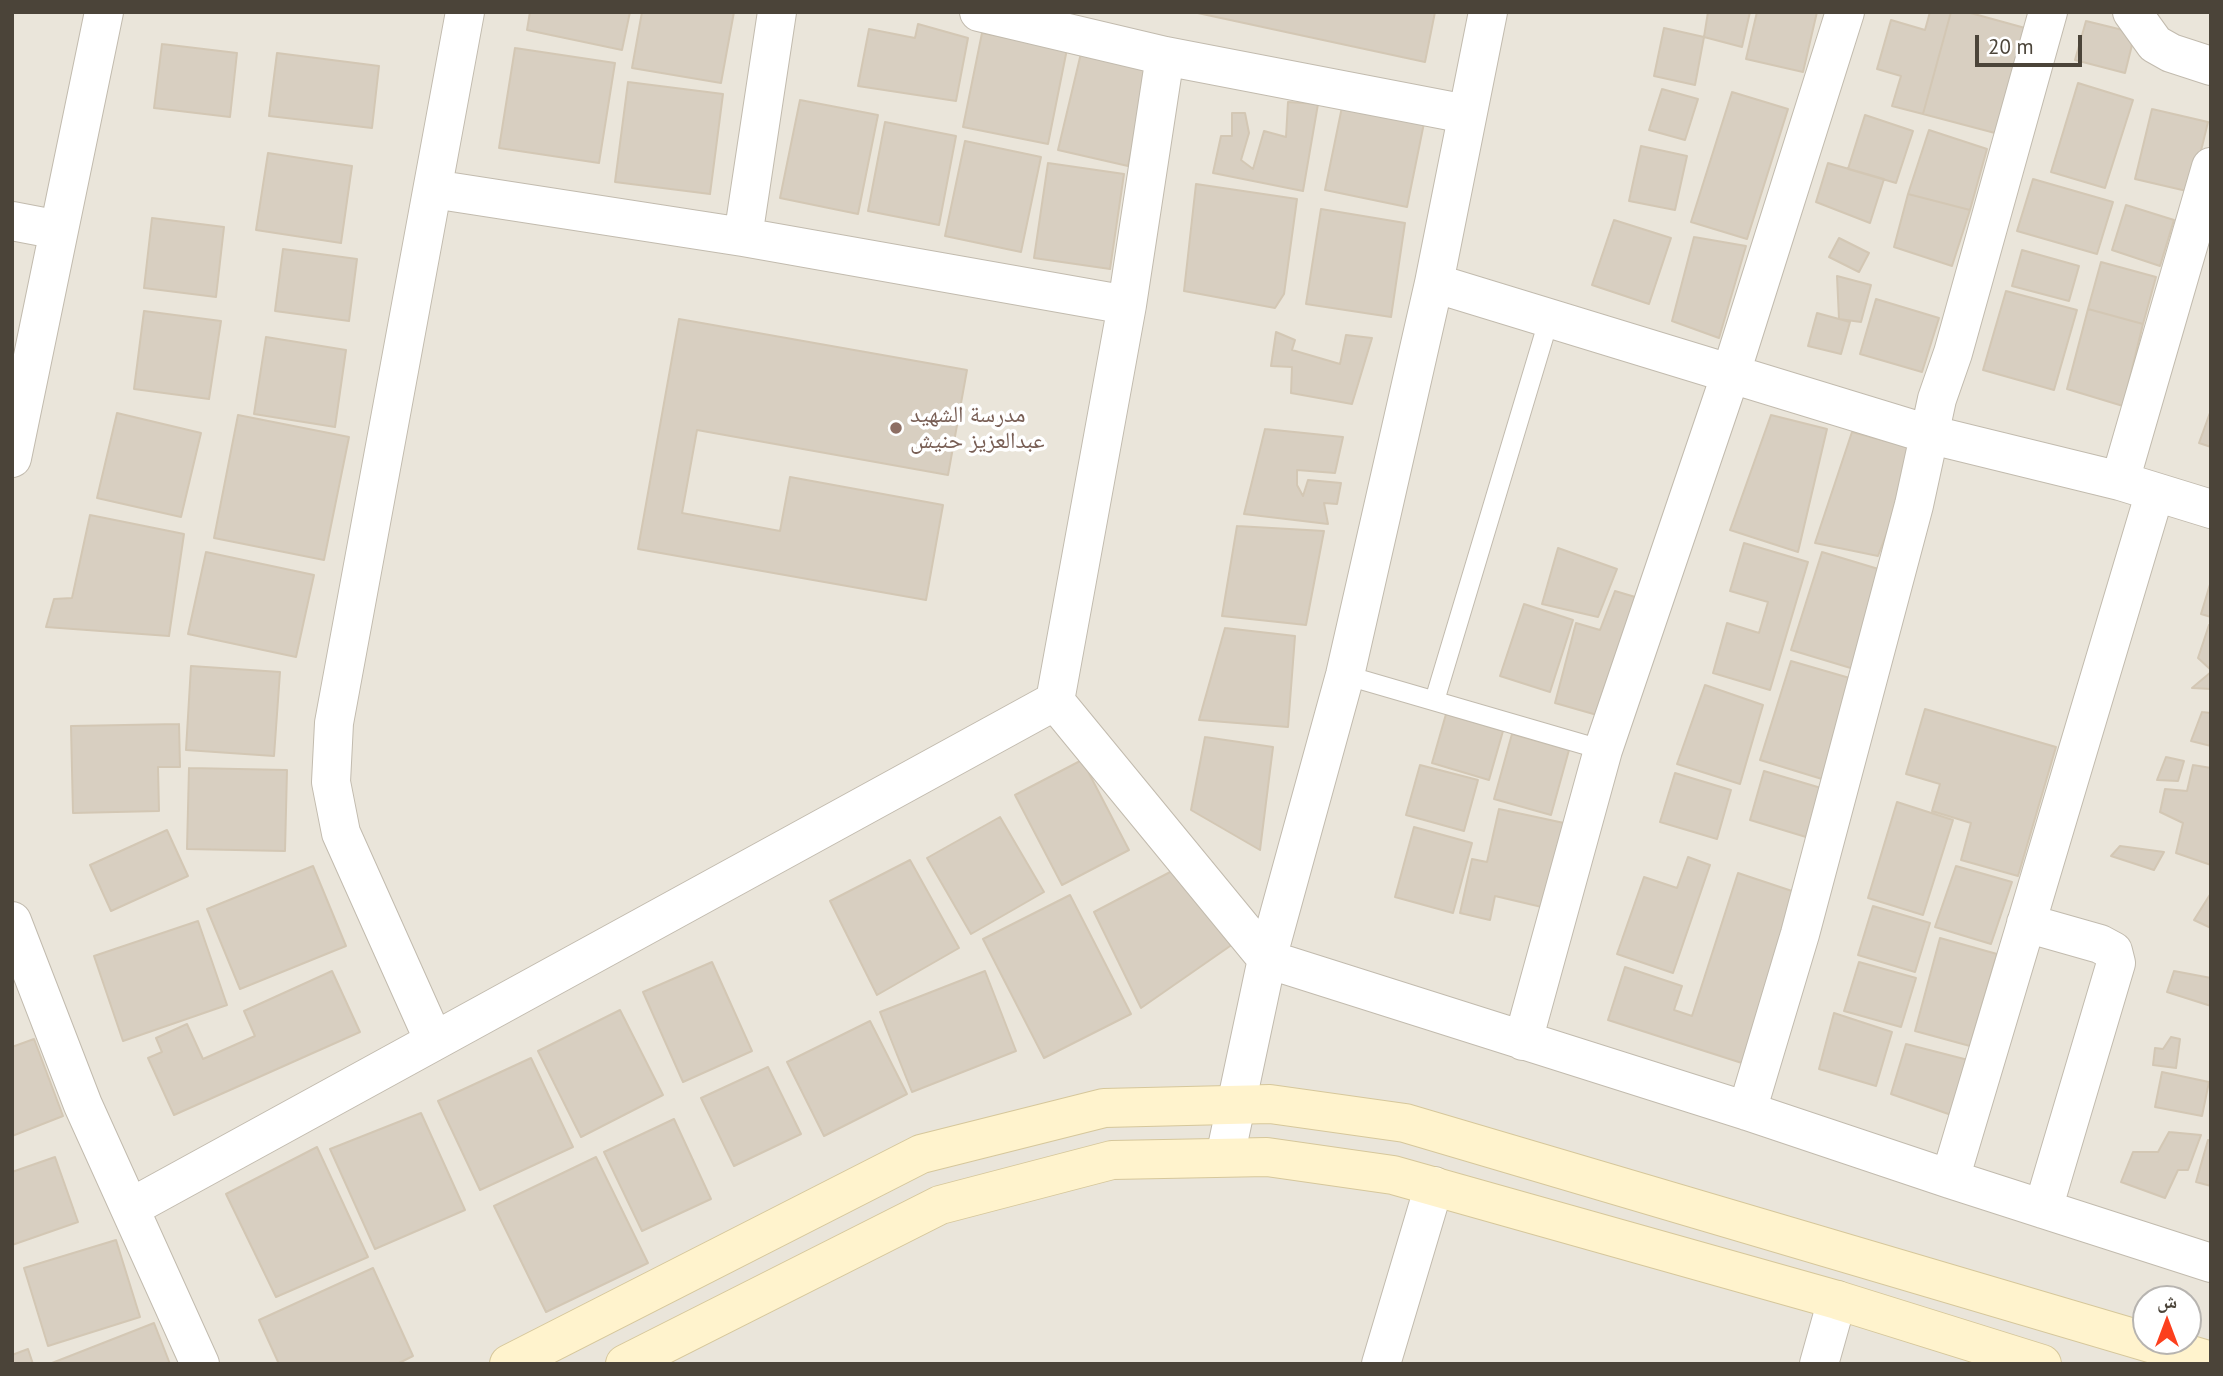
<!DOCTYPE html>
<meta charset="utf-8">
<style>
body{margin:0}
#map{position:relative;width:2223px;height:1376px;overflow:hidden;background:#f6f3ec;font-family:"PT Sans","Noto Naskh Arabic",sans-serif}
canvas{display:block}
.frame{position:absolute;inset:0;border:14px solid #4b4439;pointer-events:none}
.north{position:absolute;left:2132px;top:1285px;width:70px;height:70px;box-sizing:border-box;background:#fff;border:2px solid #b7b4b0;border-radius:50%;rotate:0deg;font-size:19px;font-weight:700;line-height:28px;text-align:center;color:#4b4439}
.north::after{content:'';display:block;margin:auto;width:24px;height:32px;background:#fc3f1d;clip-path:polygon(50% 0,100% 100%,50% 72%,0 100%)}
.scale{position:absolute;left:1975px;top:35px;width:107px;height:32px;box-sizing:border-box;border:4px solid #4b4439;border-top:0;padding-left:9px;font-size:21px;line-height:24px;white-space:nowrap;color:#4b4439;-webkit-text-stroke:5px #fff;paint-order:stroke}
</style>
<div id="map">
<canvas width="2223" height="1376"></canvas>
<div class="frame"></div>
<div class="north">ش</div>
<div class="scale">20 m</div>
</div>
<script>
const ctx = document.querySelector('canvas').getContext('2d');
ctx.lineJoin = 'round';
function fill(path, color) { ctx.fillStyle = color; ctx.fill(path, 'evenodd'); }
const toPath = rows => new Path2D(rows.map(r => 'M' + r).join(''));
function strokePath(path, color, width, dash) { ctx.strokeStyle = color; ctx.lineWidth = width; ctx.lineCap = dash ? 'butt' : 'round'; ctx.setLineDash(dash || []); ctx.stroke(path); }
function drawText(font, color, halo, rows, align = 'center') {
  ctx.font = font + ' "PT Sans","Noto Naskh Arabic",sans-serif'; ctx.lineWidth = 7; ctx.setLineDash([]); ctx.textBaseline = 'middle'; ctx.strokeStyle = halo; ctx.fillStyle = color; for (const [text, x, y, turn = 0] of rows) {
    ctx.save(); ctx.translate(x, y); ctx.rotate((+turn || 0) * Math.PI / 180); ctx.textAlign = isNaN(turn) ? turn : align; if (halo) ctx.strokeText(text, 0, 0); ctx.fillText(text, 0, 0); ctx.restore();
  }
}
fill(toPath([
 [12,12,2211,12,2211,1364,12,1364],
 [2146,1299,2188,1299,2188,1341,2146,1341]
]), '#eae5da');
const building = toPath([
 [530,12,630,12,622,50,527,30,530,12],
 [642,12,734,12,721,83,632,68,642,12],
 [1193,12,1435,12,1425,62,1193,12],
 [1708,12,1750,12,1742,47,1704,37,1708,12],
 [1757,12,1817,12,1803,72,1746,59,1757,12],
 [1930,12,1951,12,1923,114,1892,106,1901,76,1877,69,1891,20,1925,30,1930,12],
 [1951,12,1967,12,2025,28,1995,133,1923,114,1951,12],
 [2086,21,2135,33,2125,73,2075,60,2086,21],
 [918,24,968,38,956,101,858,86,869,29,915,38,918,24],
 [1664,28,1704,37,1695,85,1654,76,1664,28],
 [982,33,1067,49,1048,144,963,127,982,33],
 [162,44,237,53,230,117,154,108,162,44],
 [515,48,615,63,599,163,499,148,515,48],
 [1082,49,1151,65,1128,166,1058,150,1082,49],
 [277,53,379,66,372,128,269,116,277,53],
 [628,82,723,94,710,194,615,182,628,82],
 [2078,83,2133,100,2105,188,2051,172,2078,83],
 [1662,89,1698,99,1685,140,1649,130,1662,89],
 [1732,92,1788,109,1747,239,1691,222,1732,92],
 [800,100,878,115,858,214,780,198,800,100],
 [1288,102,1318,104,1303,191,1213,173,1221,136,1232,136,1232,113,1245,113,1249,133,1241,160,1253,169,1264,131,1286,137,1288,102],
 [1342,107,1424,123,1407,207,1325,190,1342,107],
 [2152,109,2208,122,2191,192,2135,179,2152,109],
 [1865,115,1913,131,1896,183,1848,169,1865,115],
 [885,122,956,136,939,225,868,211,885,122],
 [1929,130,1987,149,1970,210,1908,194,1929,130],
 [965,141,1041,157,1021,252,945,236,965,141],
 [1641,146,1687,156,1675,210,1629,201,1641,146],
 [268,153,352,166,341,243,256,230,268,153],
 [1048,163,1124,174,1110,269,1034,258,1048,163],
 [1828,163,1884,179,1870,223,1816,202,1828,163],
 [2033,179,2113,202,2097,254,2017,231,2033,179],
 [1196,184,1297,199,1284,294,1275,308,1184,291,1196,184],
 [1908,194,1970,210,1952,266,1894,247,1908,194],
 [2126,205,2174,220,2160,266,2112,250,2126,205],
 [1321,209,1405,223,1391,317,1306,304,1321,209],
 [152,218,224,227,216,297,144,288,152,218],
 [1614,220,1671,238,1649,304,1592,285,1614,220],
 [1694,237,1746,246,1719,338,1672,321,1694,237],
 [1839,238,1869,253,1859,272,1829,257,1839,238],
 [283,249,357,259,349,321,275,311,283,249],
 [2022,250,2079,266,2069,301,2012,286,2022,250],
 [2101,262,2156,277,2143,324,2088,309,2101,262],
 [1837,276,1871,285,1861,322,1839,319,1837,276],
 [2006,291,2077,310,2054,390,1983,370,2006,291],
 [1876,299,1939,318,1922,372,1860,354,1876,299],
 [2088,309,2143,324,2123,406,2067,389,2088,309],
 [144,311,221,321,209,399,134,389,144,311],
 [1817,313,1850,322,1841,354,1808,346,1817,313],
 [679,319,967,370,948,475,697,430,682,513,780,531,790,477,943,505,926,600,638,549,679,319],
 [1276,332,1295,340,1292,350,1340,364,1346,335,1372,338,1352,404,1291,393,1292,367,1271,366,1276,332],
 [266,337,346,350,335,427,254,414,266,337],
 [2211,410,2211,447,2199,443,2211,410],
 [117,413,201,433,181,517,97,498,117,413],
 [238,415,349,437,324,560,214,538,238,415],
 [1771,415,1827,429,1798,552,1730,530,1771,415],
 [1265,429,1343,437,1335,473,1297,470,1297,485,1303,496,1308,480,1341,483,1337,504,1324,503,1328,524,1244,514,1265,429],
 [1852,432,1919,450,1878,556,1815,543,1852,432],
 [90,515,184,534,169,636,46,627,54,599,72,598,90,515],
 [1237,526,1324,531,1306,625,1222,616,1237,526],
 [1744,543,1808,562,1770,690,1713,673,1727,623,1759,633,1768,602,1730,591,1744,543],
 [1558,548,1617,569,1598,617,1542,604,1558,548],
 [206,552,314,575,296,657,188,634,206,552],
 [1822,552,1885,571,1854,669,1791,650,1822,552],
 [2211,581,2211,617,2201,614,2211,581],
 [1615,591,1642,599,1611,719,1555,703,1576,623,1600,630,1615,591],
 [1524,604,1573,620,1550,692,1500,676,1524,604],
 [2209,625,2211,625,2211,670,2198,658,2209,625],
 [1225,628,1295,636,1288,727,1199,720,1225,628],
 [1791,661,1853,679,1822,779,1760,760,1791,661],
 [191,666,280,672,274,756,186,750,191,666],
 [2211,672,2211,689,2192,688,2211,672],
 [1705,685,1763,705,1740,784,1677,764,1705,685],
 [1925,709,2056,747,2018,876,1961,860,1971,823,1932,811,1940,784,1906,774,1925,709],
 [2202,712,2211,713,2211,746,2191,741,2202,712],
 [1446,714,1503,731,1489,780,1432,763,1446,714],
 [179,724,180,767,158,767,159,811,73,813,71,726,179,724],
 [1512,734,1569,750,1551,815,1494,799,1512,734],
 [1205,737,1273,747,1260,850,1191,810,1205,737],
 [2166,757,2184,761,2178,781,2157,780,2166,757],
 [1082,760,1129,850,1062,885,1015,795,1082,760],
 [1420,765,1478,780,1464,831,1406,815,1420,765],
 [2193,765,2211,768,2211,865,2176,853,2183,823,2160,812,2165,789,2187,791,2193,765],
 [189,768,287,770,285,851,187,849,189,768],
 [1764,771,1821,788,1806,837,1750,820,1764,771],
 [1675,773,1731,790,1717,839,1660,822,1675,773],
 [1897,802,1953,820,1923,915,1868,898,1897,802],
 [1499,809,1564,823,1546,908,1495,896,1490,920,1460,913,1472,859,1487,862,1499,809],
 [1000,817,1044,892,971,934,927,858,1000,817],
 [1414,827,1472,843,1453,913,1395,897,1414,827],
 [167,830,188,876,111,911,90,865,167,830],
 [2120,846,2164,852,2154,870,2111,856,2120,846],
 [1688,857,1710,865,1673,973,1617,954,1644,877,1677,888,1688,857],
 [910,860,959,948,877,995,830,901,910,860],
 [313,866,346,946,240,989,207,909,313,866],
 [1956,866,2012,882,1991,944,1935,927,1956,866],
 [1174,870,1233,944,1141,1008,1094,912,1174,870],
 [1738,873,1801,894,1745,1064,1608,1020,1625,967,1682,986,1674,1010,1692,1016,1738,873],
 [2211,893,2211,928,2194,920,2211,893],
 [1070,895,1131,1014,1044,1058,983,939,1070,895],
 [1873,906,1930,923,1915,972,1858,955,1873,906],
 [198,921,227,1005,123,1041,94,956,198,921],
 [1940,938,1997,954,1970,1046,1915,1031,1940,938],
 [712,962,752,1051,683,1082,643,992,712,962],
 [1859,962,1916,978,1901,1027,1844,1011,1859,962],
 [332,971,360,1032,174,1115,148,1058,162,1052,156,1038,187,1024,203,1059,255,1036,244,1011,332,971],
 [985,971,1016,1051,912,1092,880,1012,985,971],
 [2174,971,2211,978,2211,1006,2167,992,2174,971],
 [620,1010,663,1095,581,1137,538,1051,620,1010],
 [1834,1013,1892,1032,1876,1086,1819,1069,1834,1013],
 [870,1021,907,1094,824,1136,787,1062,870,1021],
 [2171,1037,2180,1039,2176,1068,2153,1065,2155,1048,2163,1049,2171,1037],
 [34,1039,63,1116,12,1136,12,1047,34,1039],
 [1906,1044,1972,1061,1960,1118,1891,1094,1906,1044],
 [531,1058,573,1147,480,1190,438,1101,531,1058],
 [768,1067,801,1134,734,1166,701,1098,768,1067],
 [2162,1072,2209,1082,2202,1116,2155,1107,2162,1072],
 [421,1113,465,1210,375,1249,330,1149,421,1113],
 [674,1119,711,1199,642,1231,604,1152,674,1119],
 [2169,1132,2201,1135,2188,1170,2178,1170,2165,1198,2121,1182,2133,1152,2158,1152,2169,1132],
 [2208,1140,2211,1141,2211,1186,2196,1182,2208,1140],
 [317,1147,368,1257,276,1297,226,1194,317,1147],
 [55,1157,78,1222,12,1245,12,1172,55,1157],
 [596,1157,648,1263,546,1312,494,1206,596,1157],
 [116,1240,140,1317,48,1346,24,1268,116,1240],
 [373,1268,413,1356,397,1364,279,1364,259,1320,373,1268],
 [154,1323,170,1364,53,1364,52,1363,154,1323],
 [28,1349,33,1364,12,1364,12,1355,28,1349]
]);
fill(building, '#d8cfc1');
strokePath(building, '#d3c7b4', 2);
const lane = toPath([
 [1345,675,1603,750],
 [1435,699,1549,319]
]);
const street = toPath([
 [979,12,1165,56,1466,114],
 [2132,12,2155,44,2171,53,2211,66],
 [433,189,743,237,1127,305],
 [12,221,59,230],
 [743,237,777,12],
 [1434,283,1928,434,2120,481,2211,509],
 [12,458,104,12],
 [2120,481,2211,167],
 [1055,701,1127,305,1165,56],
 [12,921,83,1105,200,1364],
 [2026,923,2100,944,2113,951,2116,963,2043,1209],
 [434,1041,341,833,331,782,334,723,465,12],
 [1523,1041,1603,750,1731,373,1845,12],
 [1747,1111,1800,934,1914,505,1937,399,1953,353,2048,12],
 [1225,1157,1267,959,1345,675,1434,283,1488,12],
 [1950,1179,2155,492],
 [130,1208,1055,701,1267,959,1747,1111,1950,1179,2211,1263],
 [1381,1364,1434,1186],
 [1819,1364,1837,1300]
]);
const secondary = toPath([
 [509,1364,921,1154,1104,1108,1270,1104,1405,1123,2211,1361],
 [625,1364,940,1205,1112,1160,1267,1157,1393,1175,1837,1300,2042,1364]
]);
strokePath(lane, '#c2bbae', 21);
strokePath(street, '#c2bbae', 40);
strokePath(secondary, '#d6c79b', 40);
strokePath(lane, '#fff', 19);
strokePath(street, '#fff', 38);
strokePath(secondary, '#fff3cd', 38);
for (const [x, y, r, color] of [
 [896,428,7,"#8d6e63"]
]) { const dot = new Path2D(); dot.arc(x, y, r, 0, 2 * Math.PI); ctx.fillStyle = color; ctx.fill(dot); strokePath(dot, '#fff', 2.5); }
drawText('23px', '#785e54', '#fff', [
 ["مدرسة الشهيد",910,415],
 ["عبدالعزيز حنيش",910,441]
], 'left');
</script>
